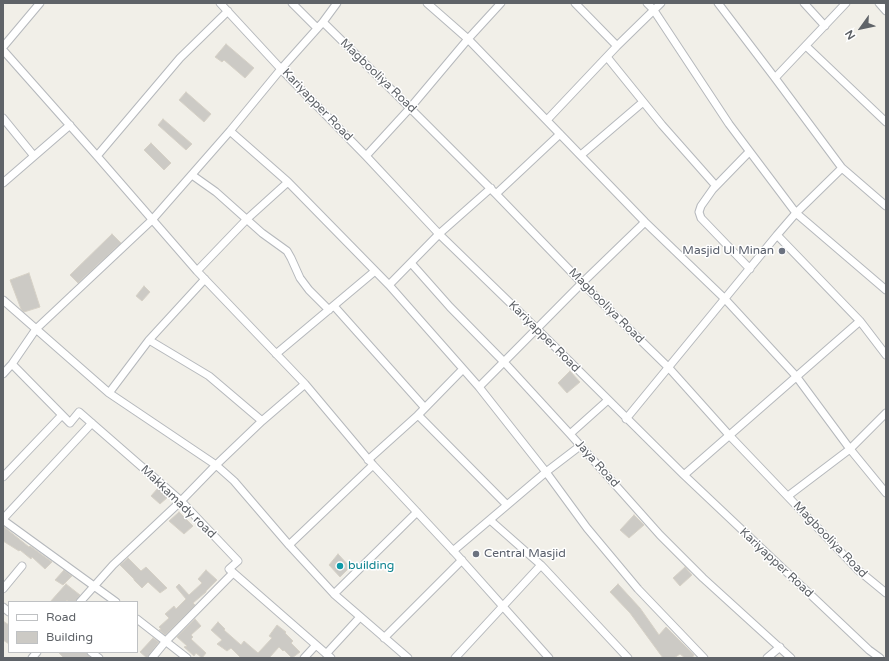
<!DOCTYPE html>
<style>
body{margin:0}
#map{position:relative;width:889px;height:661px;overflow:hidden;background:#f1efe8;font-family:"Varela Round",sans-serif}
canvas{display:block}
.frame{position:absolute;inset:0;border:4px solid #5f6368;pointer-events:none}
.legend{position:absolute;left:8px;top:601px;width:130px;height:52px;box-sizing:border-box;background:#fff;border:1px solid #bfc1c3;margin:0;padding:5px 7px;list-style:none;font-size:12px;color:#5f6368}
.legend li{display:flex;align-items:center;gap:8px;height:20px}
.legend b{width:20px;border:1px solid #bfc1c3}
.north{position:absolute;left:841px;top:8px;width:40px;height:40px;-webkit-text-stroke:3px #fff;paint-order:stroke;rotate:237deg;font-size:11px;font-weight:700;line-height:16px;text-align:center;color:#5f6368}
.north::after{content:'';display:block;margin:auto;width:14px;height:18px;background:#5f6368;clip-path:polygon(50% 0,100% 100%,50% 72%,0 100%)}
</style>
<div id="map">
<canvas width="889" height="661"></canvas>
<div class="frame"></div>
<ul class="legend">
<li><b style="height:5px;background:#fff"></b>Road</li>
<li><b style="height:11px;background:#cccac5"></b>Building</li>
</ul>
<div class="north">N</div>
</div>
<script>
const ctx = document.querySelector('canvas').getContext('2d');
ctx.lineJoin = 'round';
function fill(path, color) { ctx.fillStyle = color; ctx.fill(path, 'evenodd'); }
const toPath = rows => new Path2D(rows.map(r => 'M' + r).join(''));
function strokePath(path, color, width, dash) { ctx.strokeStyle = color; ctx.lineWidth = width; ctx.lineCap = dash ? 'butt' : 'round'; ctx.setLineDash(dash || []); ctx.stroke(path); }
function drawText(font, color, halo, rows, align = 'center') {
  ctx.font = font + ' "Varela Round",sans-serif'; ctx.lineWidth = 3; ctx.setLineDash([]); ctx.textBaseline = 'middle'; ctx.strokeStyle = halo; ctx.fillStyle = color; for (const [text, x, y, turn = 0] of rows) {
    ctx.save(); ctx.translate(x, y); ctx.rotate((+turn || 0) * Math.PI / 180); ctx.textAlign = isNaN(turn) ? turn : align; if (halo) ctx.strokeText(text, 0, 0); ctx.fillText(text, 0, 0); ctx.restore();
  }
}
const building = toPath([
 [226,44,254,68,245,78,224,60,222,62,215,57,226,44],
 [186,92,211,114,204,122,179,100,186,92],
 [163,119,192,144,186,150,158,125,163,119],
 [151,143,171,163,164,170,144,150,151,143],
 [112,234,121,243,78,283,70,275,112,234],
 [29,273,40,307,24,312,21,309,10,280,29,273],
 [144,286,150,292,142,301,136,296,144,286],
 [570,371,580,382,567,393,558,383,570,371],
 [158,488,168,497,160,504,151,496,158,488],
 [179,512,193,526,184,534,169,521,179,512],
 [634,515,644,525,629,538,620,530,634,515],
 [3,526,29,547,30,546,52,562,45,569,32,557,31,559,20,550,19,551,3,541,3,526],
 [338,554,350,567,340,577,329,565,338,554],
 [128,558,141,571,146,567,167,588,160,593,148,582,142,588,134,580,134,579,120,565,128,558],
 [685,567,692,575,680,586,673,578,685,567],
 [64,570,72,576,63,585,55,580,64,570],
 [206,570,217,580,206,591,206,592,193,603,195,605,165,635,159,630,161,629,159,627,169,618,165,614,174,606,176,609,186,599,176,587,179,584,189,595,202,583,198,579,206,570],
 [66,584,80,595,75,602,69,602,67,600,65,602,50,602,66,584],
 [618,584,640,608,659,635,666,627,694,655,692,658,685,658,680,654,674,658,663,658,630,613,610,592,618,584],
 [195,619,201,626,191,635,193,637,191,639,206,653,202,658,196,653,194,656,184,647,187,646,177,637,195,619],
 [3,621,9,625,9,644,3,640,3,621],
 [218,622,225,629,224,630,241,645,244,641,258,653,272,638,269,636,277,625,286,632,285,633,293,641,291,643,300,652,292,658,284,650,283,651,279,647,269,658,241,658,231,648,227,651,217,644,222,640,211,630,218,622],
 [153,638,159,642,147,658,140,652,153,638],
 [58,652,86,652,91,658,64,658,58,652]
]);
fill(building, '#cccac5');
strokePath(building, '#d6d1c6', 1);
const street = toPath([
 [220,3,281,69,366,156,439,234,537,329,684,475,869,650,880,658],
 [292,3,317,28],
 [427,3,468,39,645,222,725,299,796,376,850,449,886,493],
 [575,3,617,46],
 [647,3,653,9,729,124,796,213,777,235,860,321,886,355],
 [718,3,775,78,846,3],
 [804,3,825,26],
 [879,3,886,11],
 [323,22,410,108,496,194,582,283,669,368,729,435,858,570,886,593],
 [806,46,886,122],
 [3,47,40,3],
 [3,50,97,156,197,271,305,384,373,465,457,555,549,658],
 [607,57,662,125,716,186],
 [775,78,842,168,886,206],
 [3,118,34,156],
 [547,120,617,46,661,3],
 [230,131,288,182,389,285,479,387,546,472,587,528,638,589,704,658],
 [749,152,713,189,701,206,699,212,701,218,750,269],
 [581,155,643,102],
 [97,156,180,58,228,11],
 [366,156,410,108,468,39,501,3],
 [842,168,796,213,886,290],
 [192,175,216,192,262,233,287,251,291,258,300,278,309,290,329,310],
 [3,183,70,125],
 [496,194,560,134],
 [411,263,450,307,504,362,570,434,660,535,703,578,791,658],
 [197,271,247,219,288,182],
 [389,285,439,234,491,188],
 [3,300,109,393,216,465,234,481,289,545,334,594,408,658],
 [334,306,425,408],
 [149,340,209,376,262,421],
 [276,354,375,271],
 [12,364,70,423,79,412,181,501,238,561,229,569,331,658],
 [463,369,418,415,507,505],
 [3,374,12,364,36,329,152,220,230,131,281,69,323,22,337,3],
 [479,387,582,283,645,222],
 [109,393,149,340,205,279],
 [626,419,777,235],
 [570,434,608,400],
 [368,460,418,415],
 [684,475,860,321],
 [3,477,62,415],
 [788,496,850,449,886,413],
 [3,519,92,423],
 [3,520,116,602],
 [490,520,541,565,628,658],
 [289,545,373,465],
 [453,551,546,472,580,446],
 [3,589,22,566],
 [334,594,417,512],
 [80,602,113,565,181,501,216,465,262,421,305,384],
 [3,607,9,612],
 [137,619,187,658],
 [384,638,462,560],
 [91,652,99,658],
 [326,654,360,617],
 [32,658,37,652],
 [152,658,166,641,233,573],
 [304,658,316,645],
 [455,658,541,565],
 [767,658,780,647]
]);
strokePath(street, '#b5b8bc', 9);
strokePath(street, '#fff', 7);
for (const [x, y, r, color] of [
 [782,251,4,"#6b7280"],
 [476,554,4,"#6b7280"],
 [340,566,4,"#0f9aa8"]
]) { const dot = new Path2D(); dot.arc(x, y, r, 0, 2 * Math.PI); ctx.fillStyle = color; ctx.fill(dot); strokePath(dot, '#fff', 1.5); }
drawText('12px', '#5f6368', '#fff', [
 ["Magbooliya Road",378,76,44],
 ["Kariyapper Road",317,105,46],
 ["Magbooliya Road",606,306,45],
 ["Kariyapper Road",544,337,45],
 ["Jaya Road",597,464,48],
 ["Makkamady road",178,502,44],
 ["Magbooliya Road",830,540,46],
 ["Kariyapper Road",776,563,43]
]);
drawText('12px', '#5b616d', '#fff', [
 ["Masjid Ul Minan",774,251],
 ["Central Masjid",484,554,"left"]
], 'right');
drawText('12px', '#0d838f', '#fff', [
 ["building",348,566]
], 'left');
</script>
